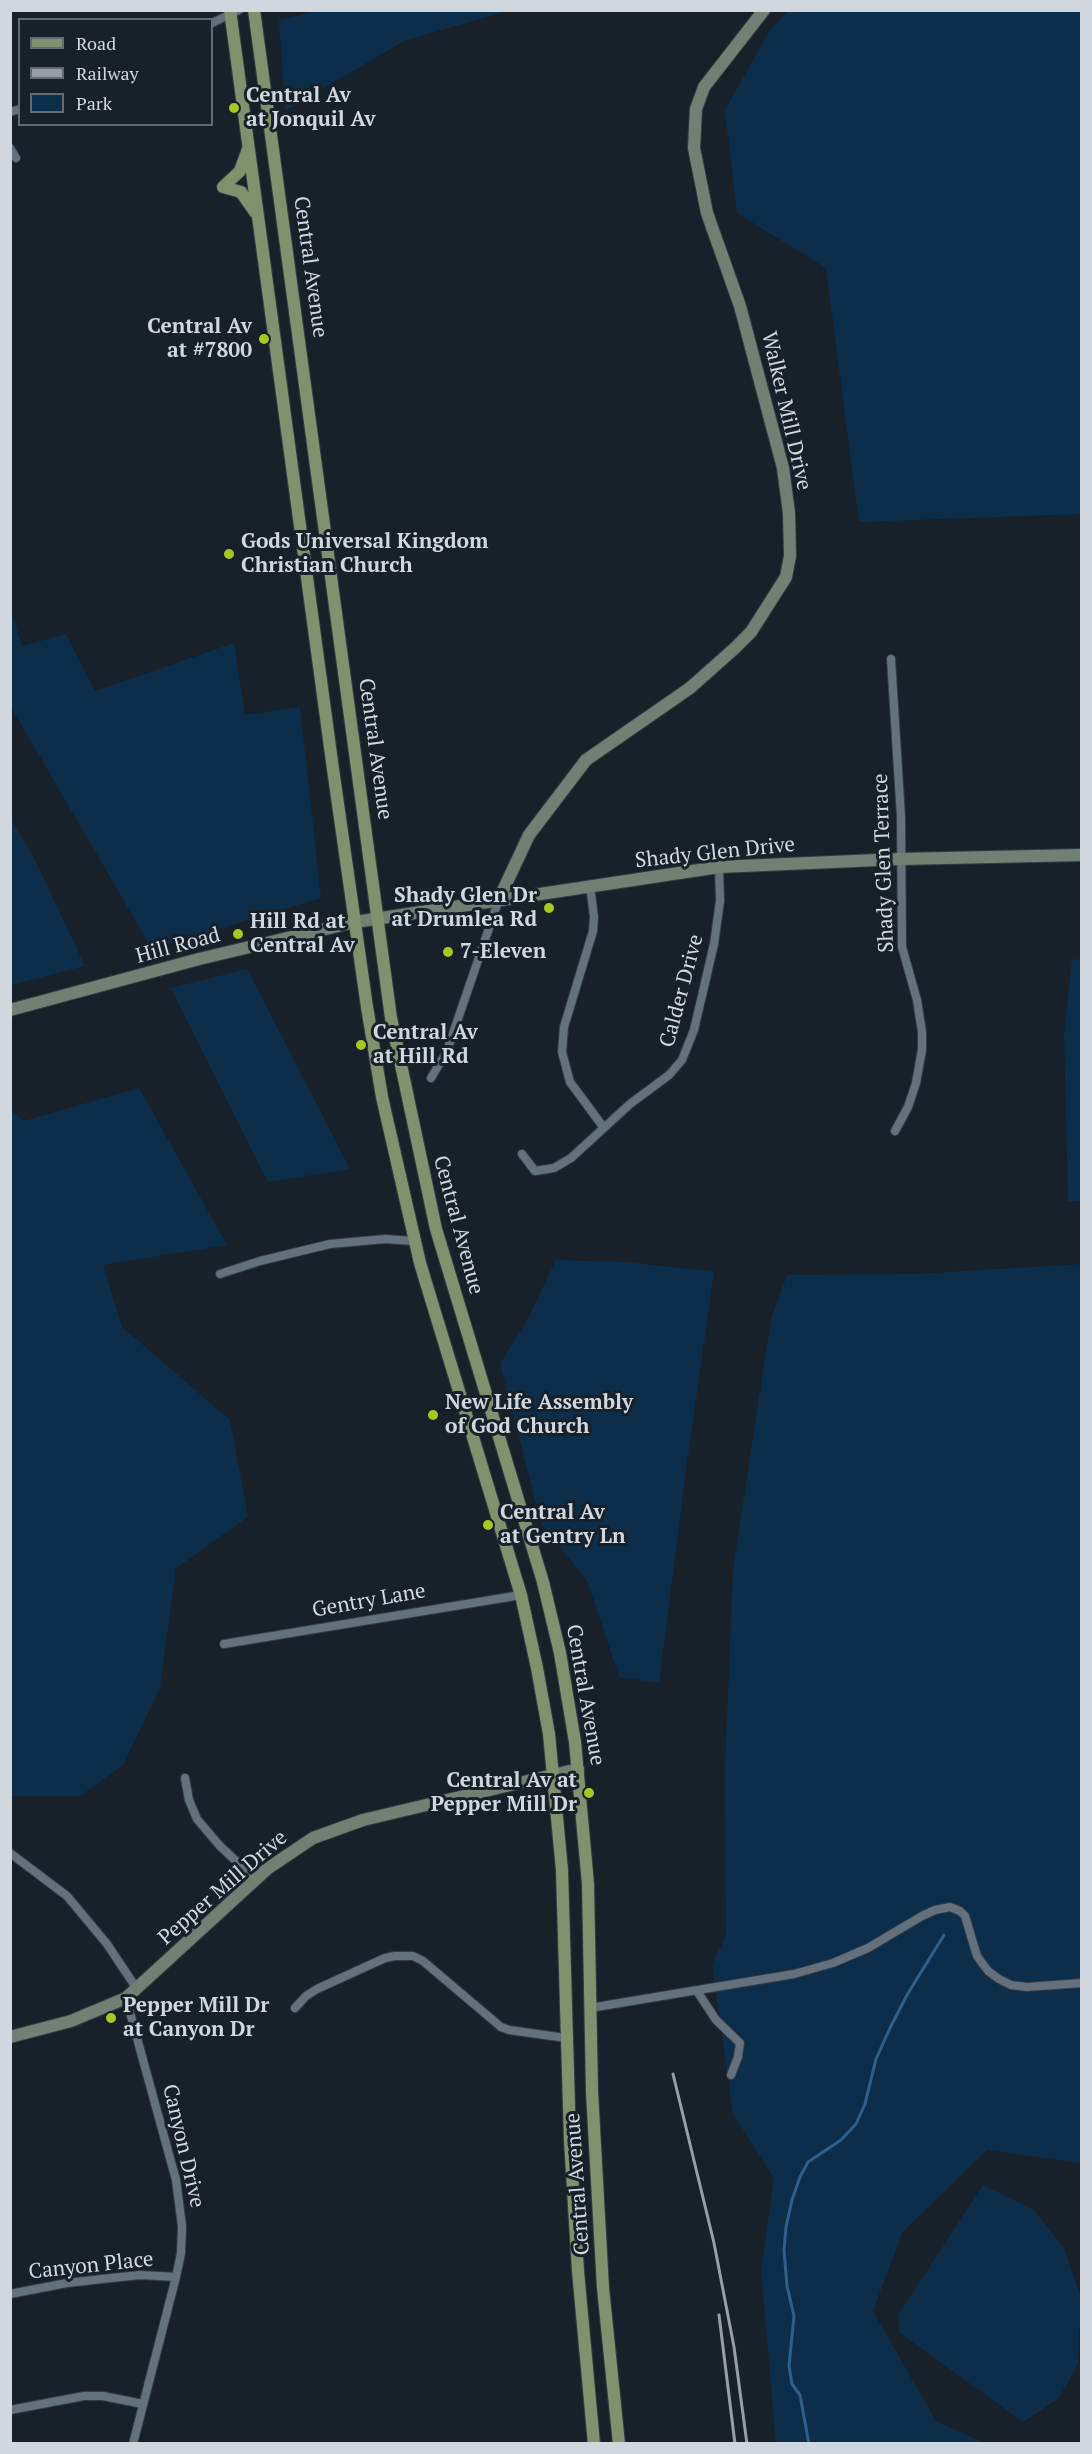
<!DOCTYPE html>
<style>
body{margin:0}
#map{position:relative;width:1092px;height:2454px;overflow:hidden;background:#18212a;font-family:"PT Serif",serif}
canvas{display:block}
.frame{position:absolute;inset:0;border:12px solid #d1d7de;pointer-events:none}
.legend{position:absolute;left:18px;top:18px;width:195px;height:108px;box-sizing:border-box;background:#18212a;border:2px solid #626a72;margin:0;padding:8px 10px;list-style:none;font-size:18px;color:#d1d7de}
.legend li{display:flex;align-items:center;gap:12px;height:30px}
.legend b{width:30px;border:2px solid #626a72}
</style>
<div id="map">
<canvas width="1092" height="2454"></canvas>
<div class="frame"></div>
<ul class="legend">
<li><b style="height:8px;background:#81916d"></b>Road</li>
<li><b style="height:8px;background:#979ea6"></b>Railway</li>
<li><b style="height:16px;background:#0c2e4b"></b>Park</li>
</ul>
</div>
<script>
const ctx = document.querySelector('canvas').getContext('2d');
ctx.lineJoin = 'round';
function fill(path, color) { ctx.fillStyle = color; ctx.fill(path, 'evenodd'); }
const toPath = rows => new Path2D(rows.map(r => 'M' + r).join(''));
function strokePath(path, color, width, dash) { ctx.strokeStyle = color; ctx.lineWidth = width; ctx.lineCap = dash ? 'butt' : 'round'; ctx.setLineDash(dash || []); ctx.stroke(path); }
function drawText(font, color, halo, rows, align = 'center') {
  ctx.font = font + ' "PT Serif",serif'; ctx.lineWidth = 6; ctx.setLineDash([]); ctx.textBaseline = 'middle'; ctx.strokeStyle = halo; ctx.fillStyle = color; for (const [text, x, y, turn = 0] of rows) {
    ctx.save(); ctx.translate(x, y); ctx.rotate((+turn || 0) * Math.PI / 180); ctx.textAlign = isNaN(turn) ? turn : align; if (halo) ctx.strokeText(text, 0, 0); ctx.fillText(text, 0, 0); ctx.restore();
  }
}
fill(toPath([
 [322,10,507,10,507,11,404,41,285,111,279,20],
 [788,11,1081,11,1081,514,859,522,826,268,737,213,725,110,770,30],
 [10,608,22,646,66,634,95,691,234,643,245,715,300,707,321,898,152,949,11,707],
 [10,817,36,862,85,966,11,985],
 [1081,959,1081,1201,1068,1201,1064,1034,1072,960],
 [247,969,350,1169,268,1182,171,988],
 [139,1088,227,1245,103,1265,122,1327,230,1420,248,1517,176,1568,160,1688,123,1765,80,1796,11,1796,11,1110,24,1121],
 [556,1260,625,1262,714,1272,687,1462,659,1683,619,1677,588,1582,541,1523,500,1364,527,1320],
 [1081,1264,1081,2163,987,2150,902,2233,873,2311,936,2421,984,2443,776,2443,761,2271,774,2178,733,2114,712,1964,726,1936,725,1768,733,1570,771,1319,787,1275,917,1274],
 [983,2185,1034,2210,1064,2248,1081,2298,1078,2364,1059,2398,1023,2422,900,2333,898,2315]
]), '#0c2e4b');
strokePath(toPath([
 [809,2444,800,2395,792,2384,789,2366,794,2316,787,2286,784,2250,786,2227,792,2200,800,2177,808,2162,841,2140,856,2124,865,2104,876,2059,890,2028,907,1995,944,1935]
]), '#2e5f8b', 3);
const street = toPath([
 [212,23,239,10],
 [10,112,20,109],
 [10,148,16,158],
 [891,659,901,817,902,947,917,1000,922,1032,922,1050,916,1083,908,1107,895,1131],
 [590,886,594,917,593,931,564,1027,562,1052,570,1082,604,1128],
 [431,1078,447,1051,499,899],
 [522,1154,535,1171,554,1168,571,1158,630,1104,669,1075,682,1060,694,1030,714,944,720,901,719,867],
 [220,1274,260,1261,330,1244,385,1239,414,1241],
 [224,1644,521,1595],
 [185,1778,189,1800,197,1819,219,1845,256,1880],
 [10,1853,67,1896,107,1944,137,1989],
 [697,1991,716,2020,740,2043,738,2057,731,2075],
 [126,1998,176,2180,182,2226,181,2253,176,2277,133,2444],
 [295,2008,306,1996,317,1989,385,1958,395,1956,413,1956,423,1961,501,2027,509,2030,566,2038],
 [590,2008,794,1974,833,1963,868,1948,922,1916,935,1910,950,1907,960,1911,965,1916,977,1956,988,1971,999,1979,1011,1985,1027,1987,1082,1983],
 [10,2294,67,2283,111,2278,140,2275,176,2277],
 [10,2410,84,2396,103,2396,143,2404]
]);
const secondary = toPath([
 [499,899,529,835,586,760,690,688,735,648,751,632,786,577,790,556,789,513,783,468,740,306,707,213,694,148,696,109,704,87,764,10],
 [10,1010,199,959,355,922,719,867,900,859,1082,855],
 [10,2037,71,2021,126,1998,267,1869,313,1838,363,1820,578,1769]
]);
const primary = toPath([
 [230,10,333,769,367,1007,382,1097,420,1263,521,1595,537,1668,549,1734,562,1870,570,2140,578,2271,594,2444],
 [254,10,391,1018,436,1229,543,1582,560,1653,575,1742,588,1884,592,2092,603,2288,619,2444],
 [223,187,240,171,248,149],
 [223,187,241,192,255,212]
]);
strokePath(street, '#353c44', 10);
strokePath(secondary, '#353c44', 14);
strokePath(primary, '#353c44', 14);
strokePath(street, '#64707b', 8);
strokePath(secondary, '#728074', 12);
strokePath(primary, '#81916d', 12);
strokePath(toPath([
 [673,2074,714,2243,734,2347,747,2444],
 [719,2315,735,2444]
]), '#979ea6', 3);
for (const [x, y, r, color] of [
 [234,108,6,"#a7c81f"],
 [264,339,6,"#a7c81f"],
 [229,554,6,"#a7c81f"],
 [549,908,6,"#a7c81f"],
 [238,934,6,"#a7c81f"],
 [448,952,6,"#a7c81f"],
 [361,1045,6,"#a7c81f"],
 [433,1415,6,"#a7c81f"],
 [488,1525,6,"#a7c81f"],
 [589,1793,6,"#a7c81f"],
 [111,2018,6,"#a7c81f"]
]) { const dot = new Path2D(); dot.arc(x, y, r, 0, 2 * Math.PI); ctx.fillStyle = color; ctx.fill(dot); strokePath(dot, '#18212a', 2); }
drawText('bold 21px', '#d1d7de', '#18212a', [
 ["Central Av",246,96],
 ["at Jonquil Av",246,120],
 ["Central Av",252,327,"right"],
 ["at #7800",252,351,"right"],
 ["Gods Universal Kingdom",241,542],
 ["Christian Church",241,566],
 ["Shady Glen Dr",537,896,"right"],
 ["at Drumlea Rd",537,920,"right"],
 ["Hill Rd at",250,922],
 ["Central Av",250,946],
 ["7-Eleven",460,952],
 ["Central Av",373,1033],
 ["at Hill Rd",373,1057],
 ["New Life Assembly",445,1403],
 ["of God Church",445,1427],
 ["Central Av",500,1513],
 ["at Gentry Ln",500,1537],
 ["Central Av at",577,1781,"right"],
 ["Pepper Mill Dr",577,1805,"right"],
 ["Pepper Mill Dr",123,2006],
 ["at Canyon Dr",123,2030]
], 'left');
drawText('21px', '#d1d7de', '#18212a', [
 ["Central Avenue",310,267,82],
 ["Walker Mill Drive",786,411,77],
 ["Central Avenue",375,749,82],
 ["Shady Glen Drive",715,853,-6],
 ["Shady Glen Terrace",884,863,-92],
 ["Hill Road",178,946,-15],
 ["Calder Drive",682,991,-75],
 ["Central Avenue",458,1225,75],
 ["Gentry Lane",369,1601,-10],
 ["Central Avenue",585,1695,80],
 ["Pepper Mill Drive",223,1888,-41],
 ["Canyon Drive",183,2146,77],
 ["Central Avenue",578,2184,-94],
 ["Canyon Place",91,2266,-6]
]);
</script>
